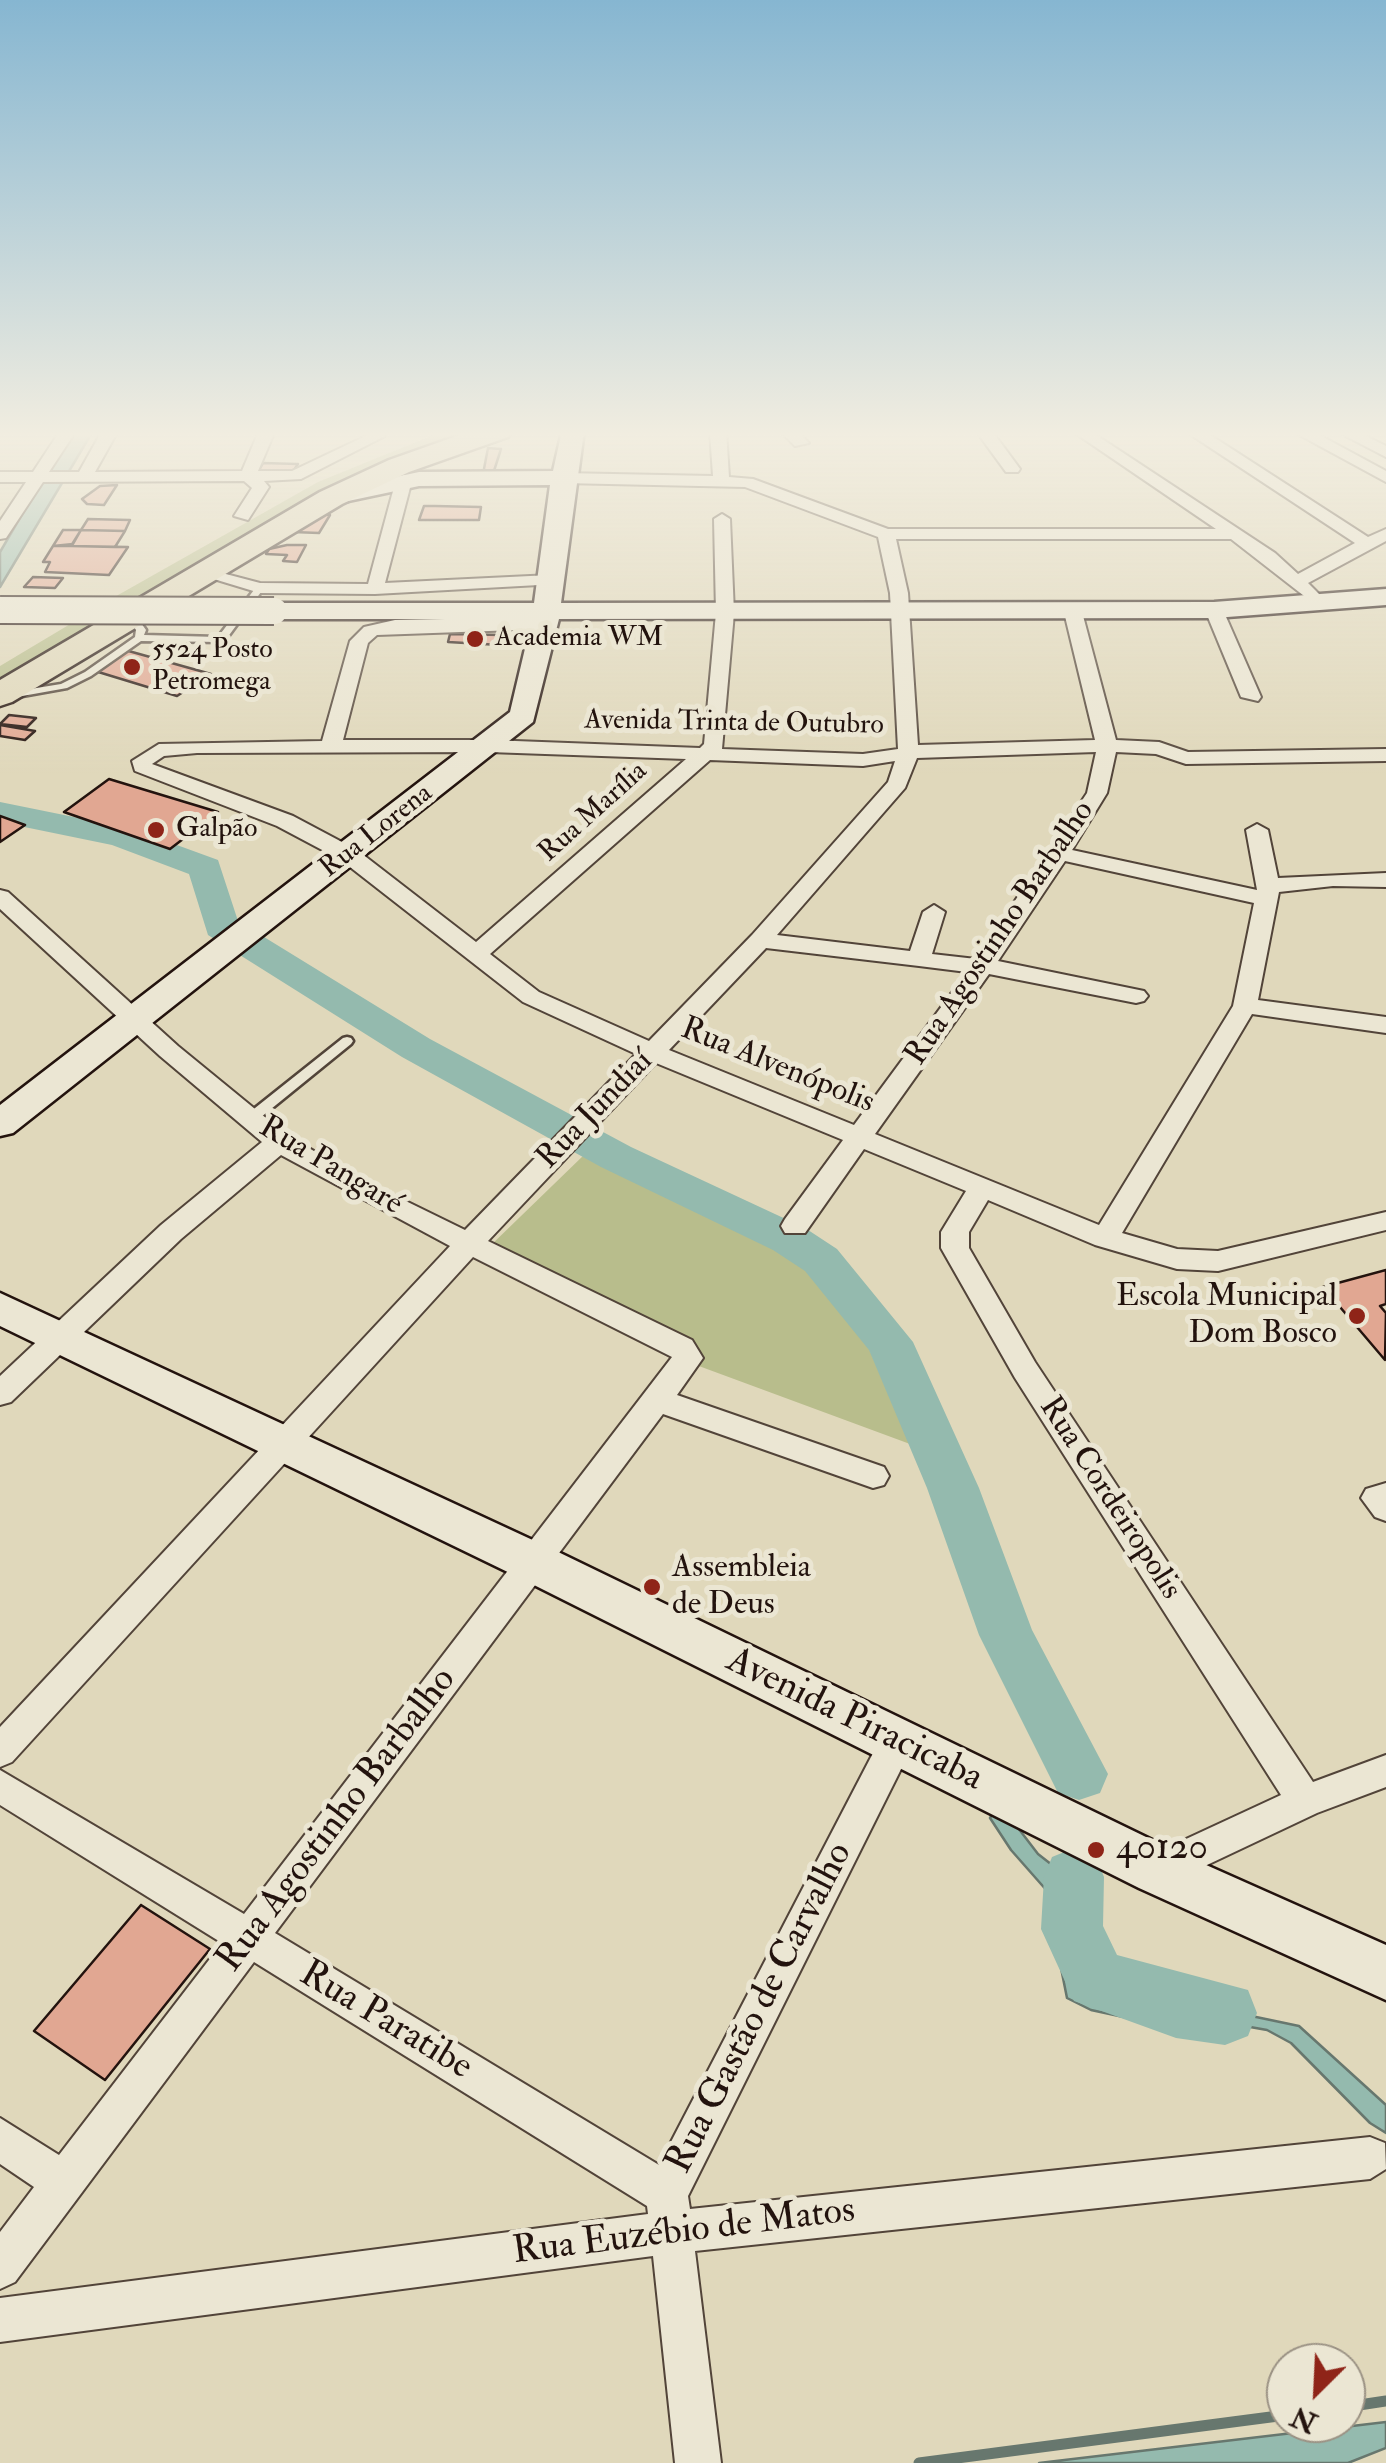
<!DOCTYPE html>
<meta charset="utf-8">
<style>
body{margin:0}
#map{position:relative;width:1386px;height:2463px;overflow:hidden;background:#e0d8bb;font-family:"IM FELL Double Pica",serif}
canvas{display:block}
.north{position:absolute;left:1266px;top:2343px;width:100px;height:100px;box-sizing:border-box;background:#ebe6d3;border:2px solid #9b9284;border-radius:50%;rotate:204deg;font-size:28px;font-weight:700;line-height:40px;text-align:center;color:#23130e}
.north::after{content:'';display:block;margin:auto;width:35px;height:45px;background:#8f2418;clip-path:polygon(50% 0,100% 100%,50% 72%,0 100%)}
</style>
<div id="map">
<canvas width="1386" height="2463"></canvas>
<div class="north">N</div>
</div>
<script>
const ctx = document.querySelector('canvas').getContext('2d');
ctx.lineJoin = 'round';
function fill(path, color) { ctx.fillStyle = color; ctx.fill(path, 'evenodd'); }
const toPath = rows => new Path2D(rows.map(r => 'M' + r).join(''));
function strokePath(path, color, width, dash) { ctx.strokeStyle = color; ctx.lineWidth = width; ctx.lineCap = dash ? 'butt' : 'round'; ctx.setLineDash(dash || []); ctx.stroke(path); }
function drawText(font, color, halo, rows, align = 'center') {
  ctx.font = font + ' "IM FELL Double Pica",serif'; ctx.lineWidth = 10; ctx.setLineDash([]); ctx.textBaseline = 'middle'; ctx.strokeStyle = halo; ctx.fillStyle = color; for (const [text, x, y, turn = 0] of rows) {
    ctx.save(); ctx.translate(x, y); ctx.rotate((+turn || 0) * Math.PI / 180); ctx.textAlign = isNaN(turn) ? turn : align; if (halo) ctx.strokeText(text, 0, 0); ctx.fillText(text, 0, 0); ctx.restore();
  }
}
fill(toPath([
 [443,431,481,431,142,602,111,599,318,482],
 [87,614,118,616,0,689,0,666],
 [585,1154,789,1239,868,1346,910,1444,688,1362,488,1248]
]), '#b8bd8c');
const water = toPath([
 [71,431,93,431,0,587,0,552,71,431],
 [993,1813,1015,1824,1038,1854,1088,1893,1077,1960,1091,1980,1145,2004,1180,2001,1299,2026,1386,2105,1386,2133,1370,2123,1291,2043,1267,2030,1205,2019,1160,2017,1142,2021,1091,2010,1067,1998,1058,1953,1065,1930,1063,1909,1011,1850,990,1818,993,1813],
 [1386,2422,1386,2448,1348,2463,1039,2463,1386,2422]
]);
fill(water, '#94baae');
strokePath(water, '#67776e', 2.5);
strokePath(toPath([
 [1346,2407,1386,2401],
 [919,2463,1286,2415]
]), '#67776e', 11);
fill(toPath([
 [0,802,133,829,218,860,238,921,430,1039,631,1147,805,1228,837,1249,913,1342,979,1488,1032,1630,1108,1774,1100,1793,1079,1800,1058,1793,979,1635,927,1488,869,1350,805,1271,773,1250,601,1167,402,1057,208,935,189,874,112,845,0,822,0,802],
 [1074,1848,1096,1857,1104,1877,1103,1926,1117,1955,1248,1990,1257,2013,1248,2036,1225,2045,1176,2038,1074,2001,1041,1929,1044,1877,1052,1857,1074,1848]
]), '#94baae');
const building = toPath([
 [488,448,501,449,493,474,483,474,488,448],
 [263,463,298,464,292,473,257,473,263,463],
 [117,485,104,505,87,504,82,499,100,486,117,485],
 [424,506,435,506,481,507,479,520,419,520,424,506],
 [316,514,330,515,319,533,293,532,316,514],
 [88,519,130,520,125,531,81,530,88,519],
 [63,530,81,530,73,544,53,546,63,530],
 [81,530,125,531,115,547,71,546,81,530],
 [287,545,306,545,297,562,283,561,287,555,266,554,269,549,287,545],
 [53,546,71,546,128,547,109,575,45,572,50,562,43,562,53,546],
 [33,577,63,578,55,588,24,587,33,577],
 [450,634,502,635,500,645,448,642,450,634],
 [125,650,211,674,177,696,95,671,125,650],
 [9,715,36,718,27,727,0,724,9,715],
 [0,725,35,731,25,740,0,736,0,725],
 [109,779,218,812,170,849,64,812,109,779],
 [0,816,25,825,0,842,0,816],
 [1386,1270,1386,1304,1380,1306,1386,1313,1385,1360,1323,1287,1386,1270],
 [141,1905,210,1949,105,2080,34,2031,141,1905]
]);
fill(building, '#e1a792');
strokePath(building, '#23130e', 2.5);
const lane = toPath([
 [257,586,264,588,224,642,141,641,91,676,67,688,0,700,0,694,61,684,85,672,135,637,136,630,126,615,128,613,134,613,146,630,144,635,218,637,257,586],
 [347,1037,351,1038,353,1041,351,1044,255,1122,245,1122,244,1119,245,1116,343,1038,347,1037]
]);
const street = toPath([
 [60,431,76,431,49,472,79,472,102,431,118,431,95,472,242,471,259,431,275,431,258,471,292,471,372,433,385,436,301,479,264,481,269,487,248,520,234,516,252,488,244,481,43,482,6,538,0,539,0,521,26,482,0,482,0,472,33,472,60,431],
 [710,431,726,431,729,477,753,479,888,529,1216,529,1072,431,1090,431,1275,553,1298,574,1355,543,1185,431,1204,431,1368,537,1386,529,1386,541,1308,583,1326,601,1317,606,1231,539,896,539,908,593,918,745,1095,740,1064,612,1073,607,1082,612,1116,740,1159,742,1188,752,1386,749,1386,761,1186,764,1156,754,1116,752,1107,793,1072,850,1257,890,1246,830,1257,824,1268,830,1278,878,1386,873,1386,887,1333,886,1279,892,1258,1000,1386,1017,1386,1033,1252,1014,1122,1233,1177,1249,1218,1251,1386,1212,1386,1230,1218,1271,1177,1269,1095,1245,988,1200,969,1232,969,1248,1035,1362,1313,1782,1386,1755,1386,1787,1317,1813,1171,1882,1158,1887,1145,1882,1139,1870,1145,1858,1281,1795,1015,1378,941,1248,941,1232,966,1191,864,1149,805,1233,785,1233,781,1226,785,1219,843,1140,656,1063,488,1241,692,1340,703,1358,677,1395,884,1467,889,1476,884,1485,873,1488,663,1414,275,1933,659,2165,884,1732,896,1727,908,1732,914,1743,688,2196,690,2209,1370,2137,1385,2143,1386,2169,1370,2179,695,2251,721,2463,675,2463,653,2256,0,2342,0,2298,648,2214,647,2206,254,1962,15,2282,0,2289,0,2232,34,2187,0,2164,0,2118,59,2155,222,1943,0,1805,0,1770,244,1914,672,1357,473,1257,12,1762,0,1767,0,1727,450,1246,281,1155,181,1239,11,1402,0,1405,0,1376,161,1225,262,1142,160,1056,0,909,0,890,8,892,178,1046,288,1136,371,1184,465,1230,636,1054,523,1002,341,860,277,826,135,771,132,761,159,744,322,741,350,641,364,627,395,620,545,617,554,623,545,629,377,635,368,643,343,740,489,740,700,748,704,744,716,613,714,519,722,514,730,519,734,613,722,749,863,754,898,749,890,593,878,537,745,487,563,483,555,478,563,473,713,476,710,431],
 [489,752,686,759,476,942,357,850,293,816,152,764,164,756,197,753,489,752],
 [1096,752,1087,793,976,959,932,954,945,912,934,905,923,912,910,951,777,935,905,788,917,758,1096,752],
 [710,760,863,766,895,761,888,782,752,935,649,1041,539,992,490,954,710,760],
 [1065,861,1254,903,1233,1006,1099,1225,875,1134,989,974,1136,1003,1144,1001,1148,996,1144,991,998,961,1065,861],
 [766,948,919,966,967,972,854,1125,669,1050,766,948],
 [780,431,797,431,809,443,795,446,780,431],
 [976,431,992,431,1020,469,1018,472,1006,472,976,431],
 [1292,431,1312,431,1386,471,1386,482,1292,431],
 [1336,431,1356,431,1386,446,1386,457,1336,431],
 [404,475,412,480,385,583,551,575,560,580,557,584,375,594,260,593,194,573,203,568,260,583,368,584,396,480,404,475],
 [1214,605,1223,610,1261,697,1258,701,1241,697,1205,610,1214,605],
 [1386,1483,1386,1521,1375,1517,1361,1498,1366,1489,1386,1483]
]);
const secondary = toPath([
 [562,431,584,431,561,603,1214,602,1386,589,1386,605,1214,618,559,619,533,722,13,1133,0,1136,0,1105,510,712,532,619,274,619,261,611,274,603,534,603,550,485,419,486,334,504,326,502,322,497,326,492,419,472,553,471,562,431],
 [0,1293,552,1549,1177,1852,1386,1945,1386,2000,1139,1888,518,1577,0,1326,0,1293]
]);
const highway = toPath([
 [471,431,512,431,508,437,409,472,342,504,12,702,0,706,0,680,320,492,389,460,471,431]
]);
strokePath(lane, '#524439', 5);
strokePath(street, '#524439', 4);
strokePath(secondary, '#23130e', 5);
strokePath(highway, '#23130e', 5);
fill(lane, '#ebe6d3');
fill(street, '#ebe6d3');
fill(secondary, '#ebe6d3');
fill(highway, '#e0d8bb');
const secondaryBridge = toPath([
 [0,610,274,611]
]);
strokePath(secondaryBridge, '#23130e', 30, []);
strokePath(secondaryBridge, '#ebe6d3', 26);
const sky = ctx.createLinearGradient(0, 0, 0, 776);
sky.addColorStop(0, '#86b6d1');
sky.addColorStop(0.56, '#f1ede0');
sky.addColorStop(1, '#f1ede000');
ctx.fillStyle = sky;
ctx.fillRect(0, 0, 1386, 776);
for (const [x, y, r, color] of [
 [475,639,10,"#8f2418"],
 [132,667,10,"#8f2418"],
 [156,830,10,"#8f2418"],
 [1357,1316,10,"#8f2418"],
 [652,1587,10,"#8f2418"],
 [1096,1850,10,"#8f2418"]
]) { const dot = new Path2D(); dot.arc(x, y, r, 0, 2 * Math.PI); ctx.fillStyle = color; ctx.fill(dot); strokePath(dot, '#ebe6d3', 4); }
drawText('28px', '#23130e', '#ebe6d3', [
 ["Academia WM",495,639],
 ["5524 Posto",152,651],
 ["Petromega",152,683],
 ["Galpão",176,830]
], 'left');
drawText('28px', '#23130e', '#ebe6d3', [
 ["Avenida Trinta de Outubro",734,724,1],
 ["Rua Marília",594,813,-42],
 ["Rua Lorena",377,832,-38]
]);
drawText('32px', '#23130e', '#ebe6d3', [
 ["Rua Agostinho Barbalho",1001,934,-56],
 ["Rua Alvenópolis",777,1067,22],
 ["Rua Jundiaí",596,1111,-46],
 ["Rua Pangaré",330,1167,31],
 ["Rua Cordeiropolis",1109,1499,57]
]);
drawText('32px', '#23130e', '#ebe6d3', [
 ["Escola Municipal",1337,1298],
 ["Dom Bosco",1337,1335],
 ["Assembleia",672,1569,"left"],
 ["de Deus",672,1606,"left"]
], 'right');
drawText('38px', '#23130e', '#ebe6d3', [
 ["Avenida Piracicaba",854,1721,26],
 ["Rua Agostinho Barbalho",338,1821,-53],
 ["Rua Gastão de Carvalho",761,2009,-63],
 ["Rua Paratibe",385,2022,31],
 ["Rua Euzébio de Matos",684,2233,-7]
]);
drawText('38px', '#23130e', '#ebe6d3', [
 ["40120",1116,1850]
], 'left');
</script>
